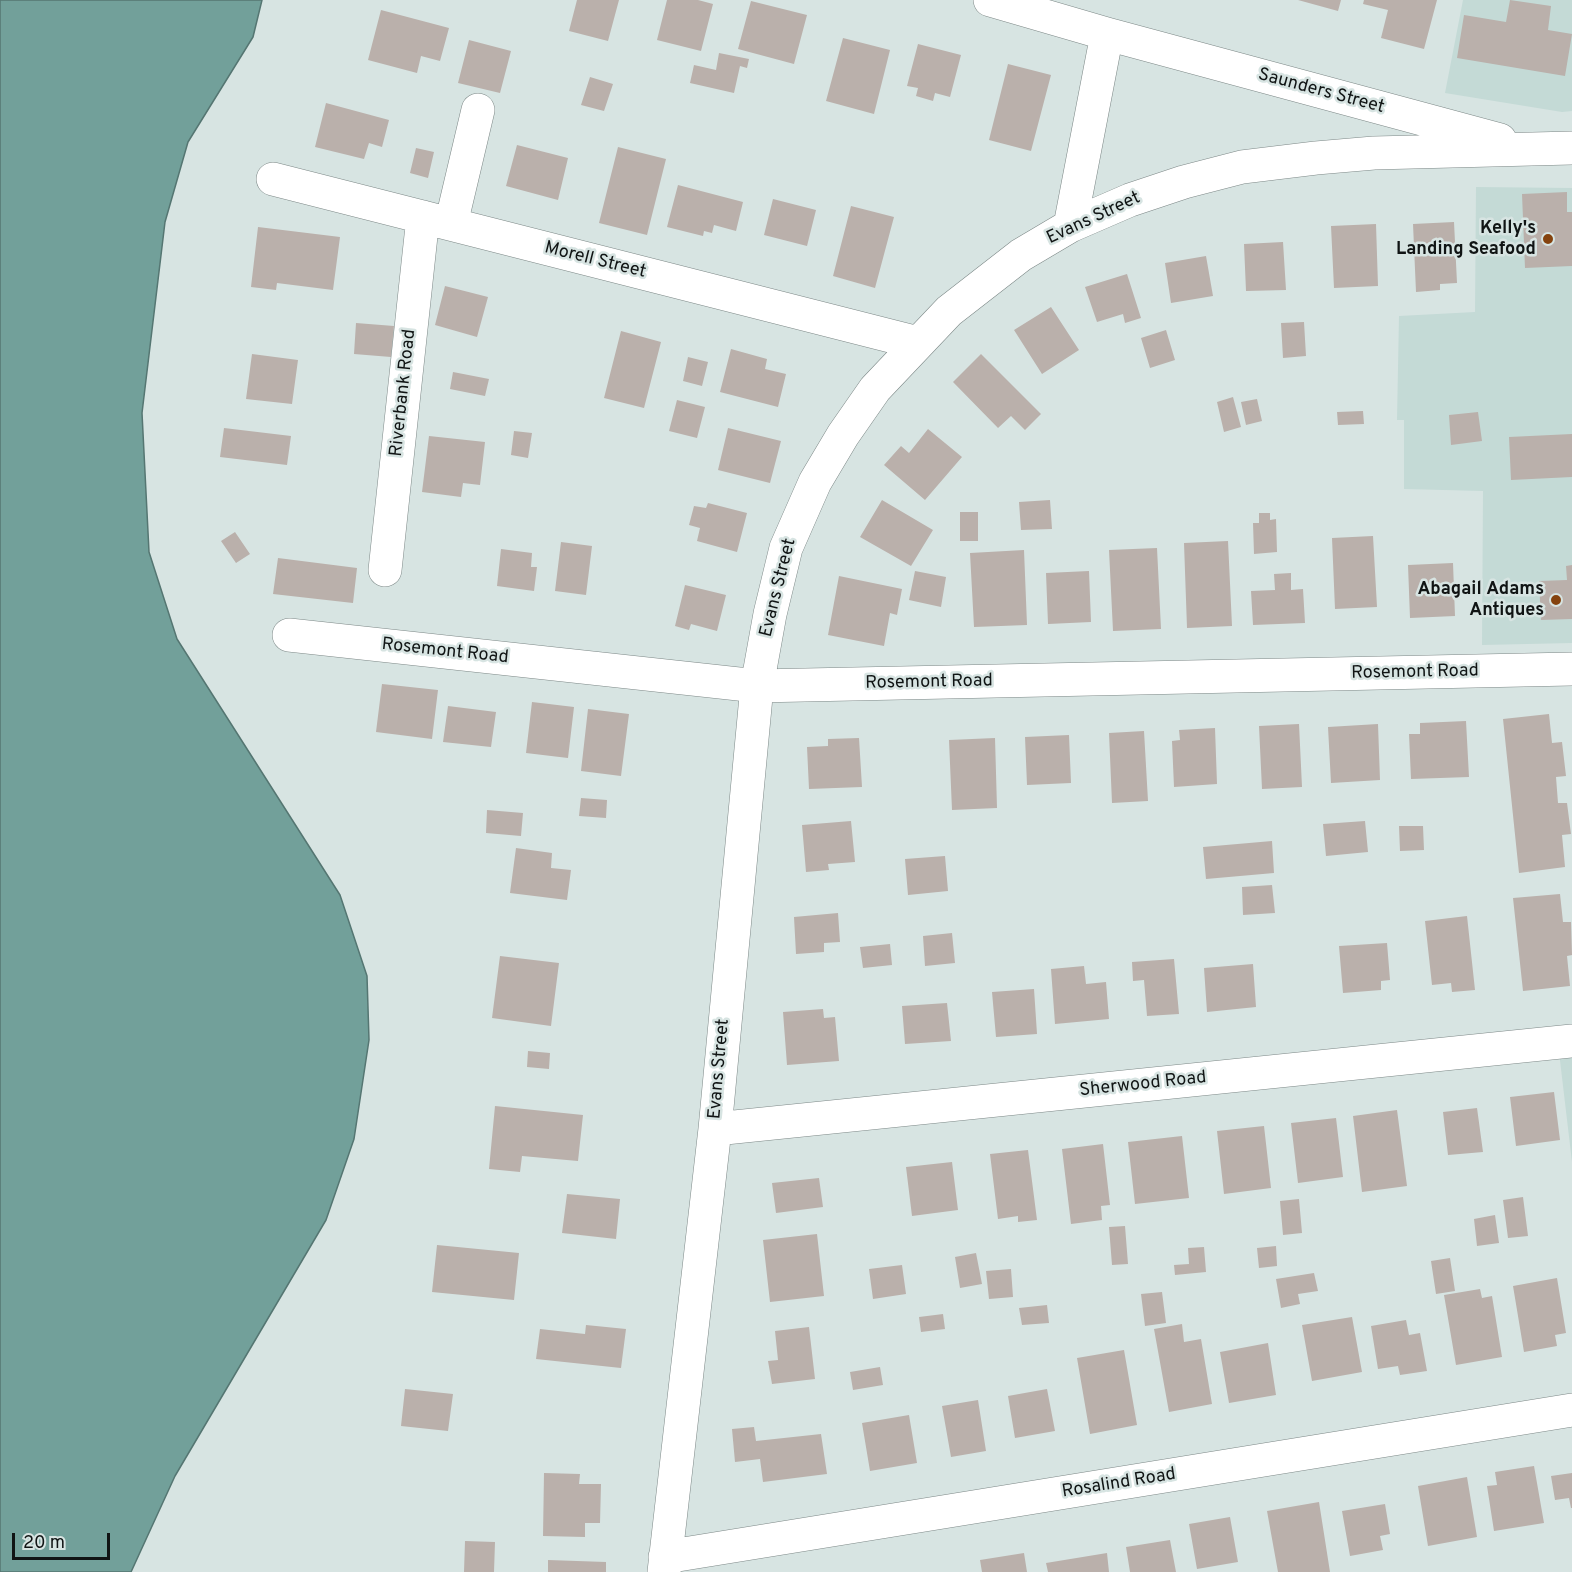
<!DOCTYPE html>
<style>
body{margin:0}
#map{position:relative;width:1572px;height:1572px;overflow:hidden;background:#d7e4e2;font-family:Overpass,sans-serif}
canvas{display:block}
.scale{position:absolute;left:12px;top:1533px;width:98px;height:27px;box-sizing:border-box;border:3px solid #101414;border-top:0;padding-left:8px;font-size:18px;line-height:21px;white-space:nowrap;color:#101414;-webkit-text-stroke:4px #d7e4e2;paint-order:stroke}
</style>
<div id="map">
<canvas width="1572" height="1572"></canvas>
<div class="scale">20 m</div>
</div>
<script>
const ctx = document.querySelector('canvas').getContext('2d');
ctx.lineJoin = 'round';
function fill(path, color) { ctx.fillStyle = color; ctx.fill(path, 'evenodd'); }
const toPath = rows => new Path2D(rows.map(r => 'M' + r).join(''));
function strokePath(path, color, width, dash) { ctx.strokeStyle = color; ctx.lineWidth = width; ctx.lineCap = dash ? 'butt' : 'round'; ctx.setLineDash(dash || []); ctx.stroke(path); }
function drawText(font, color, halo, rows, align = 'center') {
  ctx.font = font + ' Overpass,sans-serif'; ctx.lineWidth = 5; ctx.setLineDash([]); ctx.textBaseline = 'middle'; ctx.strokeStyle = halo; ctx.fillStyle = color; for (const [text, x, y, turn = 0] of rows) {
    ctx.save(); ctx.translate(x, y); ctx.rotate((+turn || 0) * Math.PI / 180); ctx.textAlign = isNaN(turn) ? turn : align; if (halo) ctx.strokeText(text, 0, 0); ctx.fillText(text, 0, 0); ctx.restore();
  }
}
fill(toPath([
 [1463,0,1572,0,1572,111,1562,112,1445,93],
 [1476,187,1572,188,1572,643,1482,645,1483,491,1404,489,1404,420,1397,420,1399,316,1475,312],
 [1572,1051,1572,1162,1559,1052]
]), '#c4dad6');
const water = toPath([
 [0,0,262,0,253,37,188,142,165,222,142,413,149,552,177,639,340,895,367,976,369,1040,354,1139,326,1220,175,1476,131,1572,0,1572,0,0]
]);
fill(water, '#72a09a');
strokePath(water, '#557672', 1.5);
fill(toPath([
 [577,0,619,0,608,41,569,31],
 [667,0,698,0,713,4,701,51,657,40],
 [1298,0,1341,0,1338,11],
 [1364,0,1437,0,1424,49,1381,38,1388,10,1363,4],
 [1510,0,1551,6,1548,30,1572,34,1565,76,1457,58,1464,15,1506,22],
 [751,1,807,15,794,64,738,49],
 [381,10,449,28,440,61,421,56,417,73,368,60],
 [843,38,890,50,874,114,826,101],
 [469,40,511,51,500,93,458,83],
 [918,44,961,55,950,97,935,93,933,101,916,96,918,88,907,86],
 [719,53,749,59,747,68,740,66,734,93,690,83,694,65,716,70],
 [1008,64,1051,75,1031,151,989,140],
 [590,77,613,84,604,111,581,105],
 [326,103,389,120,382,147,369,143,364,159,315,147],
 [517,145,568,158,558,200,506,186],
 [618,147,666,159,647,235,599,223],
 [416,148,434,152,428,178,410,173],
 [678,185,743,202,736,231,714,225,712,233,704,231,703,236,667,227],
 [1567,192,1567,212,1572,212,1572,266,1525,268,1522,194],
 [773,199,816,210,807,246,764,235],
 [851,206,894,217,875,288,833,276],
 [1454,222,1457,283,1440,284,1440,290,1416,292,1413,224],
 [1376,224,1378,286,1334,288,1331,226],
 [258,227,340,237,333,290,277,283,276,290,251,287],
 [1283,242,1286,290,1246,291,1244,244],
 [1206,256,1213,296,1171,303,1165,263],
 [1127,274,1141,318,1125,323,1123,314,1097,322,1085,287],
 [445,286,488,297,477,337,435,325],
 [1051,307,1079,350,1042,374,1014,330],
 [1304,322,1306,356,1283,358,1281,323],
 [356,323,394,326,391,357,354,354],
 [1166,330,1175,360,1150,368,1141,338],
 [621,331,661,342,644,408,604,398],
 [731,349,767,359,765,369,786,374,778,407,720,392],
 [252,354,298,360,292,404,246,399],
 [981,354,1041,414,1025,430,1011,416,998,428,953,382],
 [688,357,708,362,702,386,683,381],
 [453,372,489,379,485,396,450,389],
 [1233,397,1241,427,1224,432,1217,402],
 [1257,399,1262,421,1246,425,1241,402],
 [677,400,705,407,697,438,669,431],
 [1363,411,1364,424,1338,425,1337,412],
 [1478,412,1482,441,1451,445,1449,415],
 [224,428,291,436,287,465,220,457],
 [728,428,781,441,770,483,718,470],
 [928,429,962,457,925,500,884,465,901,446,909,453],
 [514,431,532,433,528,458,511,455],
 [1572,434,1572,477,1511,480,1509,437],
 [429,436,485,442,480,485,463,483,461,497,422,492],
 [882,500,933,530,911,566,860,537],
 [1050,500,1052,529,1021,530,1019,502],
 [708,503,747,513,737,552,697,541,700,528,689,525,694,506,706,508],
 [960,512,978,512,978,541,960,541],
 [1259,513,1270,513,1270,520,1276,519,1277,552,1254,554,1253,523,1259,523],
 [235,532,250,554,236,563,221,541],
 [1373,536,1377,607,1335,609,1332,538],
 [1228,541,1232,626,1187,628,1184,543],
 [561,542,592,546,586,595,555,591],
 [1157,548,1161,629,1113,631,1109,550],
 [501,549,532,553,531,567,537,567,534,591,497,586],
 [1024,550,1027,625,974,627,970,553],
 [278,558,357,568,353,603,273,594],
 [1453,563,1455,616,1410,618,1408,565],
 [1572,565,1572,619,1541,620,1539,581,1567,580,1566,566],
 [915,571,946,577,941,607,909,600],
 [1089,571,1091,622,1048,624,1046,573],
 [1291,573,1291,590,1303,589,1305,623,1253,625,1251,591,1275,590,1274,574],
 [839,576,902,589,897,615,890,613,884,646,828,635],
 [685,585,726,595,717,631,691,624,689,630,675,626],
 [382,684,438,690,432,739,376,732],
 [532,702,574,707,568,758,526,753],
 [448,706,496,712,491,747,443,742],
 [588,709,629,714,621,776,581,771],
 [1549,714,1552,743,1562,742,1566,776,1556,777,1558,803,1567,803,1571,834,1562,835,1565,867,1519,873,1503,719],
 [1466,721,1469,777,1411,779,1409,734,1420,734,1420,723],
 [1299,724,1302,787,1262,789,1259,726],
 [1378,724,1380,780,1331,783,1328,727],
 [1215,728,1217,784,1174,787,1172,741,1180,740,1179,730],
 [1144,731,1148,801,1112,803,1109,733],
 [1069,735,1071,783,1027,785,1025,737],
 [859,738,862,787,809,789,807,747,828,746,828,739],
 [995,738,997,808,952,810,949,740],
 [581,798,607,800,606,818,579,816],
 [487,810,523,813,521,836,486,833],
 [851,821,855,862,828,864,829,870,806,872,802,825],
 [1365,821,1368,852,1326,856,1323,824],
 [1399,826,1423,826,1424,850,1400,851],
 [1272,841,1274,873,1206,879,1203,847],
 [516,848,552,853,551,868,571,870,567,900,510,893],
 [945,856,948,891,908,895,905,859],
 [1272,885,1275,913,1243,915,1242,887],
 [1560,894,1563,922,1571,922,1572,955,1567,956,1570,986,1523,991,1513,898],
 [838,913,840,942,824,943,824,952,796,954,794,917],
 [1467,916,1475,990,1452,992,1451,983,1432,985,1425,921],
 [952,933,955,963,925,966,923,936],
 [1387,943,1390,980,1381,981,1381,990,1343,993,1339,946],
 [890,944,892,965,863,968,860,947],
 [500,956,559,963,551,1026,492,1018],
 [1174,959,1179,1014,1147,1016,1144,980,1133,981,1132,962],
 [1253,964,1256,1007,1207,1012,1204,968],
 [1084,966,1086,984,1106,982,1109,1019,1055,1024,1051,969],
 [1034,989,1037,1034,996,1037,992,992],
 [947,1003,951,1041,905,1044,902,1006],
 [823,1009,824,1018,835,1017,839,1061,787,1065,783,1012],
 [528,1051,550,1053,549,1069,527,1067],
 [1554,1092,1560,1140,1516,1146,1510,1097],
 [495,1106,583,1115,578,1161,522,1156,520,1172,489,1169],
 [1477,1108,1483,1152,1448,1155,1443,1112],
 [1397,1110,1407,1186,1362,1192,1353,1116],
 [1336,1118,1343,1177,1298,1183,1291,1123],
 [1264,1126,1271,1188,1224,1194,1217,1131],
 [1182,1136,1189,1198,1135,1204,1128,1142],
 [1103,1144,1110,1205,1101,1206,1102,1220,1071,1224,1062,1149],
 [1028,1150,1037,1220,1018,1222,1018,1216,998,1219,990,1154],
 [952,1162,958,1210,912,1216,906,1167],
 [819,1178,823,1207,776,1213,772,1183],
 [567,1194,620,1199,616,1239,562,1233],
 [1523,1197,1528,1236,1508,1238,1503,1200],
 [1299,1199,1302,1233,1283,1235,1280,1201],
 [1495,1215,1499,1243,1477,1246,1474,1219],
 [1125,1226,1128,1264,1112,1265,1109,1227],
 [817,1234,824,1296,770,1302,763,1240],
 [437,1245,519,1253,514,1300,432,1292],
 [1276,1246,1277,1266,1259,1268,1257,1248],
 [1204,1247,1206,1272,1175,1275,1174,1265,1189,1264,1188,1248],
 [976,1253,982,1284,960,1288,955,1257],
 [1450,1258,1455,1291,1436,1294,1431,1261],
 [902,1265,906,1294,873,1299,869,1269],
 [1011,1269,1013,1297,989,1299,986,1271],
 [1314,1273,1318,1291,1298,1294,1300,1304,1281,1308,1276,1279],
 [1557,1278,1566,1333,1555,1335,1557,1346,1524,1352,1513,1286],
 [1480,1289,1482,1298,1492,1296,1502,1357,1456,1365,1444,1295],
 [1162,1292,1166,1323,1145,1326,1141,1294],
 [1047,1305,1049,1323,1022,1325,1019,1308],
 [943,1314,945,1329,921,1332,919,1317],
 [1352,1317,1362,1372,1312,1381,1302,1325],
 [1406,1320,1409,1335,1420,1333,1427,1371,1400,1375,1398,1366,1378,1369,1371,1326],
 [1182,1324,1184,1342,1201,1339,1212,1404,1169,1412,1154,1329],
 [586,1325,626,1329,621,1368,536,1359,540,1329,585,1334],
 [809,1327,815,1379,772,1384,768,1361,778,1360,775,1331],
 [1268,1343,1276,1395,1229,1403,1220,1352],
 [1124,1350,1137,1425,1090,1434,1077,1358],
 [880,1367,883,1385,853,1390,850,1372],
 [405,1389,453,1394,448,1431,401,1426],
 [1047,1389,1055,1431,1015,1438,1008,1396],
 [978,1400,986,1451,951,1457,942,1406],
 [909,1415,917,1463,870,1471,862,1423],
 [754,1427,756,1441,821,1434,827,1474,763,1482,760,1459,735,1462,732,1429],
 [1534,1466,1544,1523,1494,1531,1487,1486,1497,1485,1495,1472],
 [544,1473,580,1474,579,1484,601,1484,600,1523,585,1523,585,1537,543,1536],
 [1572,1473,1572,1508,1571,1508,1569,1498,1555,1500,1551,1476],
 [1467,1477,1477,1537,1428,1546,1418,1486],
 [1319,1502,1330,1572,1278,1572,1267,1511],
 [1385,1504,1390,1534,1380,1536,1383,1550,1350,1556,1342,1511],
 [1230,1517,1238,1562,1197,1569,1189,1524],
 [1170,1540,1176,1572,1130,1572,1126,1547],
 [465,1541,495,1542,494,1572,464,1572],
 [1024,1553,1027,1572,982,1572,980,1560],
 [1107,1553,1109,1572,1048,1572,1046,1563],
 [548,1560,606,1562,606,1572,548,1572]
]), '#bab0ab');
const minor = toPath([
 [990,0,1107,34,1500,140],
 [273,179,918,343],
 [451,224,478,110],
 [1070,226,1107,34],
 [385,570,423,217],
 [289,635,757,686,1572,669],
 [715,1129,1572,1041],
 [665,1557,1572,1410],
 [664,1572,715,1129,757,686,770,614,786,548,815,482,843,435,875,389,949,311,1021,255,1070,226,1130,200,1184,182,1242,167,1316,158,1374,153,1572,148]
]);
strokePath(minor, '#7d8887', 34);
strokePath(minor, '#fff', 33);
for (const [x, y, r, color] of [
 [1548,239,6,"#85430f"],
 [1556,600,6,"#85430f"]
]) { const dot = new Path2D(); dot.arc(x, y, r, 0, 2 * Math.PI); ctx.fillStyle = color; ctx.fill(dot); strokePath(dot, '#d7e4e2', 2); }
drawText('18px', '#101414', '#d7e4e2', [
 ["Saunders Street",1321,92,15],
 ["Evans Street",1094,219,-25],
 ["Morell Street",595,261,14],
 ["Riverbank Road",404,393,-84],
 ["Evans Street",779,588,-76],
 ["Rosemont Road",445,652,6],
 ["Rosemont Road",1415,673,-1],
 ["Rosemont Road",929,683,-1],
 ["Evans Street",720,1069,-85],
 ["Sherwood Road",1143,1085,-6],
 ["Rosalind Road",1119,1484,-9]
]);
drawText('bold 18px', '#101414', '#d7e4e2', [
 ["Kelly's",1536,229],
 ["Landing Seafood",1536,250],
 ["Abagail Adams",1544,590],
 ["Antiques",1544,611]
], 'right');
</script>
